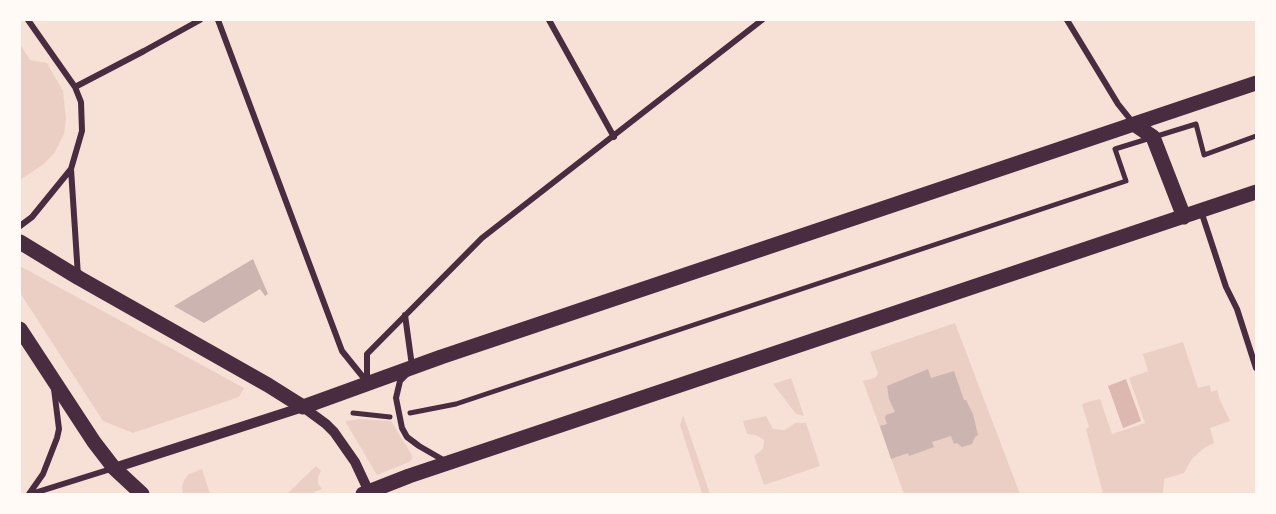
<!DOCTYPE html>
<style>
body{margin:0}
#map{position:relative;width:1276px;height:514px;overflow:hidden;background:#f7e1d7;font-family:Montserrat,sans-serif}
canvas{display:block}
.frame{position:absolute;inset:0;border:21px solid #fffaf5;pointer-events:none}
</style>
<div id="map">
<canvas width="1276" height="514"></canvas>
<div class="frame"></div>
</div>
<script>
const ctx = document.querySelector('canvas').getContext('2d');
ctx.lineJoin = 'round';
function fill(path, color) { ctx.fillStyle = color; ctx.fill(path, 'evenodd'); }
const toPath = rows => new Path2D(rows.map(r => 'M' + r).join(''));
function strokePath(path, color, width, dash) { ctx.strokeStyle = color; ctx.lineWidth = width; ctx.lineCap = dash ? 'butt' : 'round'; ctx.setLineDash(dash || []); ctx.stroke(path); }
fill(toPath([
 [20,44,30,60,47,63,63,91,66,119,64,134,55,152,44,164,20,180],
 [20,266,244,388,239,397,133,433,103,421,20,293],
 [955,323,1020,494,904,494,863,381,875,378,878,373,870,352],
 [1183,342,1198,388,1210,385,1211,392,1217,390,1220,400,1230,421,1210,428,1214,443,1204,448,1192,459,1184,473,1164,479,1163,494,1103,494,1086,429,1089,427,1082,405,1084,403,1100,399,1112,434,1145,423,1129,378,1148,371,1143,354],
 [791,378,804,416,796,414,773,384],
 [683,415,688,429,710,494,702,494,699,484,680,425],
 [766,416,773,429,785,430,795,423,806,423,820,466,764,485,754,456,763,449,764,440,756,435,747,434,743,421],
 [360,419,391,421,412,455,412,459,409,462,377,475,345,421],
 [316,466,321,471,318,477,318,484,322,489,310,494,287,494],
 [202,469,210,494,183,494,182,487,184,480,189,474]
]), '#ebcfc5');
fill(toPath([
 [1126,379,1141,421,1123,428,1108,386]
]), '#dcb8b0');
fill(toPath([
 [253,259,268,294,265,296,260,289,204,323,174,306],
 [928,369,931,378,954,371,964,400,966,400,973,414,978,435,975,437,972,444,962,447,957,443,954,444,951,436,932,442,934,447,909,456,908,453,891,459,880,426,887,424,885,418,886,415,895,412,889,399,887,386]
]), '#ccb4b1');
strokePath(toPath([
 [353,413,390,417],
 [410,413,456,404,1126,181,1115,149,1196,124,1204,155,1256,136]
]), '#4a2c40', 5);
strokePath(toPath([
 [218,20,342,351,367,382],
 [549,20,614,137],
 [1067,20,1118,104,1134,124],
 [75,87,144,51,200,20],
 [71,169,78,276],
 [1201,211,1226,287,1237,309,1256,368],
 [20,226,32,217,71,169,82,131,81,102,75,87,28,20],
 [405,315,412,366],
 [407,374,400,381,396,398,402,428,407,437,419,446,445,461],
 [367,383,367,354,482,238,762,20],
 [29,494,43,474,57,438,59,429,54,389],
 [31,494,114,468]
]), '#4a2c40', 6);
strokePath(toPath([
 [114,468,303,407,326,424,334,432,355,462,370,494]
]), '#4a2c40', 10);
strokePath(toPath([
 [1134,124,1153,137,1184,217],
 [20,242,79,278,268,385,303,407,441,357,1256,83],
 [20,329,94,442,114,468,142,494],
 [363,494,409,476,1256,192]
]), '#4a2c40', 15);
</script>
